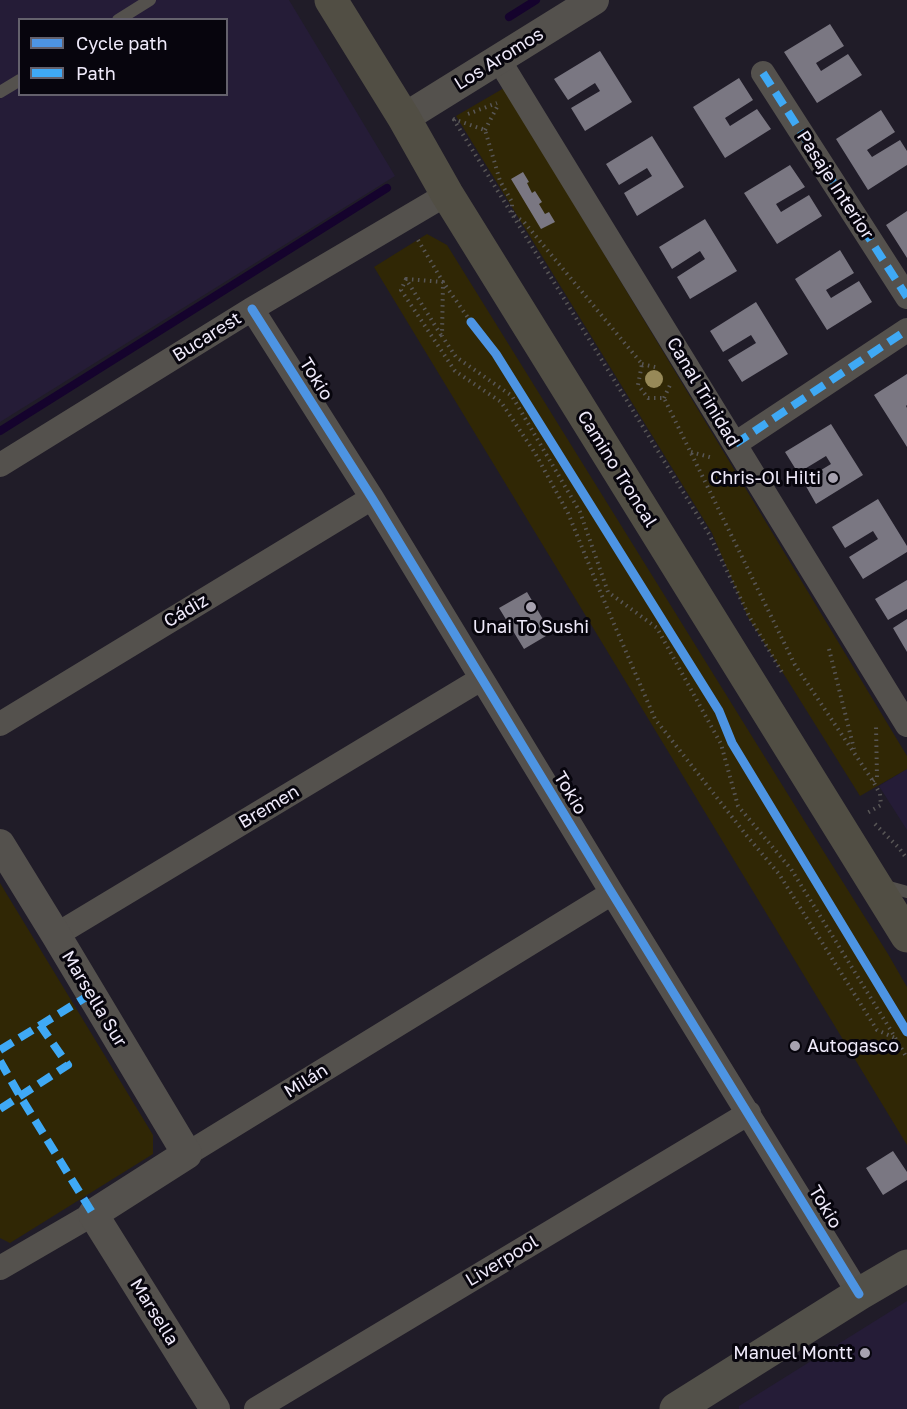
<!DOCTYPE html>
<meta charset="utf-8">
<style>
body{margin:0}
#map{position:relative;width:907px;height:1409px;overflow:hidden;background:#201c28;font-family:"Golos Text",sans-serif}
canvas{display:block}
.legend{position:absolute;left:18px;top:18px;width:210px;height:78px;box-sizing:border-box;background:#07050d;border:2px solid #64616c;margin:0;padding:8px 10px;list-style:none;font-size:18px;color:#efeafa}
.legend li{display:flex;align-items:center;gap:12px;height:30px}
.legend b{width:30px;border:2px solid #64616c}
</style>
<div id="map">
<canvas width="907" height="1409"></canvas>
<ul class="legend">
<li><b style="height:8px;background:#4d94e3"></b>Cycle path</li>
<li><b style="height:8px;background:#3fa9f5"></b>Path</li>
</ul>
</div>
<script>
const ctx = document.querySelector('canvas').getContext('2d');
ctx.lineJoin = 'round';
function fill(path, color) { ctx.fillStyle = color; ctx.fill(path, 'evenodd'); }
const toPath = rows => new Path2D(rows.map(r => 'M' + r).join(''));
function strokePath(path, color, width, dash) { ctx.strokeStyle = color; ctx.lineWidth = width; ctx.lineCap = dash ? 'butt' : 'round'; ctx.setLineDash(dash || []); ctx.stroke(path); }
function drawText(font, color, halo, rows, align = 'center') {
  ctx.font = font + ' "Golos Text",sans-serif'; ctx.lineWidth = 6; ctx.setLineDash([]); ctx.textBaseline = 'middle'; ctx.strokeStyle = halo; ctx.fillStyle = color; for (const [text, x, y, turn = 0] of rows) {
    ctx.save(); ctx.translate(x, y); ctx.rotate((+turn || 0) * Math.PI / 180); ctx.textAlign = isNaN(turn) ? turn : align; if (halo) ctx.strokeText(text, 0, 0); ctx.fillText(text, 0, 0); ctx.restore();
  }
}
fill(toPath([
 [0,0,289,0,395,176,0,422],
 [20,20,226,20,226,94,20,94],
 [907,769,907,830,879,786],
 [907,1301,907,1409,739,1409,739,1406]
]), '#251c37');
fill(toPath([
 [504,88,907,756,907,769,860,796,748,617,712,533,456,116],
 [427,234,447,245,807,825,888,954,907,987,907,1145,374,267],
 [0,883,153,1135,153,1154,10,1243,0,1238]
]), '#302705');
strokePath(toPath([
 [509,17,536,0],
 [0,431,387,188]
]), '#15032d', 8);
fill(toPath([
 [830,24,844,46,816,63,821,71,848,54,862,75,817,103,784,52],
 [600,51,632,102,585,131,571,108,600,91,595,83,568,100,554,79],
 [739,78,753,100,725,118,730,126,757,109,771,129,725,158,693,107],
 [881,110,895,132,867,150,872,157,900,140,907,151,907,165,868,190,836,139],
 [652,136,684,187,637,216,624,193,652,176,647,168,619,185,606,164],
 [790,165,805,187,776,204,781,212,809,195,822,216,777,244,744,193],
 [523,172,529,182,527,183,532,193,535,191,542,202,539,204,545,214,549,212,555,222,541,229,511,179],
 [907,211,907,258,886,225],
 [705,219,737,271,690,299,677,277,705,259,700,251,672,269,659,247],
 [840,250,854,273,826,290,831,298,859,281,872,302,827,330,795,279],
 [756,302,788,354,742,382,728,360,756,343,751,335,723,352,710,331],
 [907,374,907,405,906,406,907,408,907,447,874,395],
 [831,424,863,475,816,504,803,481,831,464,826,456,798,473,785,452],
 [878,499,907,546,907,552,863,579,849,557,878,539,873,531,845,548,832,527],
 [907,580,907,609,888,620,875,599],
 [527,592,551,633,524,649,499,608],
 [907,619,907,652,893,628],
 [893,1151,907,1172,907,1180,883,1195,866,1168]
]), '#7a7782');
strokePath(toPath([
 [468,114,497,103],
 [453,119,485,130,500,181,512,202,512,214,524,222,642,364,638,385,648,398,664,398,795,665,873,781,880,794,881,805,867,813],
 [455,119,454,120,709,534,750,618,783,674],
 [485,130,498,105],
 [418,240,443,282,442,336,456,357,512,396,580,512,608,592,657,628,721,744,738,806,791,869,890,1029,907,1058],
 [406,279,401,290,455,371,501,402,535,453,568,513,599,589,655,719,747,836,779,874,877,1030,895,1038],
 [441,335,406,279,443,282,471,322],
 [642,364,659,368],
 [664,398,670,385],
 [691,452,713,458],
 [829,649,854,749],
 [873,781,877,778,876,725],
 [875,824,899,848,907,859]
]), '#585656', 4, [1.5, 4.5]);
strokePath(toPath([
 [118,20,150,0],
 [0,92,20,80],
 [882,885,907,892]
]), '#54514d', 12);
strokePath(toPath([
 [499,60,907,725],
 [763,73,907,297],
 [252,309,372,498,612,893,859,1294],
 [735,444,907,330],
 [0,465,252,309,447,194],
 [0,724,372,498],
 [56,935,481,679],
 [187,1154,612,893],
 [0,1268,93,1214],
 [256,1409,749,1113]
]), '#54514d', 24);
strokePath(toPath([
 [404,118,594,0],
 [0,844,56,935,187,1154,93,1214,215,1409]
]), '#54514d', 30);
strokePath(toPath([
 [676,1409,859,1294,907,1266]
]), '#525049', 33);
strokePath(toPath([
 [331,0,404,118,447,194,907,936]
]), '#514e44', 33);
strokePath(toPath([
 [763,73,907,297],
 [735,444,907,330],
 [0,1050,91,994],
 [0,1061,20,1096,93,1214],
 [0,1109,68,1065,40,1025]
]), '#3fa9f5', 8, [15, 8]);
strokePath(toPath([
 [252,309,372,498,612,893,859,1294],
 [471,322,496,354,719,711,732,743,907,1032]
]), '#4d94e3', 9);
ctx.fillStyle = '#978958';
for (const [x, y] of [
 [654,379]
]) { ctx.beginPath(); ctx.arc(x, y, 9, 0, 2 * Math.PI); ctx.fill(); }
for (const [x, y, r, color] of [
 [833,478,6,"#a7a2b0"],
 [531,607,6,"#a7a2b0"],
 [795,1046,6,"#a7a2b0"],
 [865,1353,6,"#a7a2b0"]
]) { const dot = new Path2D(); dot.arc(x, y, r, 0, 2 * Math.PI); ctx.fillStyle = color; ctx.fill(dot); strokePath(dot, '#07050d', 2); }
drawText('18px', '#efeafa', '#07050d', [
 ["Los Aromos",499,59,-32],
 ["Pasaje Interior",835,185,57],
 ["Bucarest",207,337,-32],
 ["Tokio",316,379,58],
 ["Canal Trinidad",703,392,59],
 ["Camino Troncal",617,469,58],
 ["Cádiz",186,611,-31],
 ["Tokio",570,793,59],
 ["Bremen",269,807,-31],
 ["Marsella Sur",94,999,59],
 ["Milán",306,1081,-32],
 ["Tokio",825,1207,59],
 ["Liverpool",502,1261,-31],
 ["Marsella",154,1312,58]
]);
drawText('18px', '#efeafa', '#07050d', [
 ["Chris-Ol Hilti",821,478],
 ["Unai To Sushi",531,627,"center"],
 ["Autogasco",807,1046,"left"],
 ["Manuel Montt",853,1353]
], 'right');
</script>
